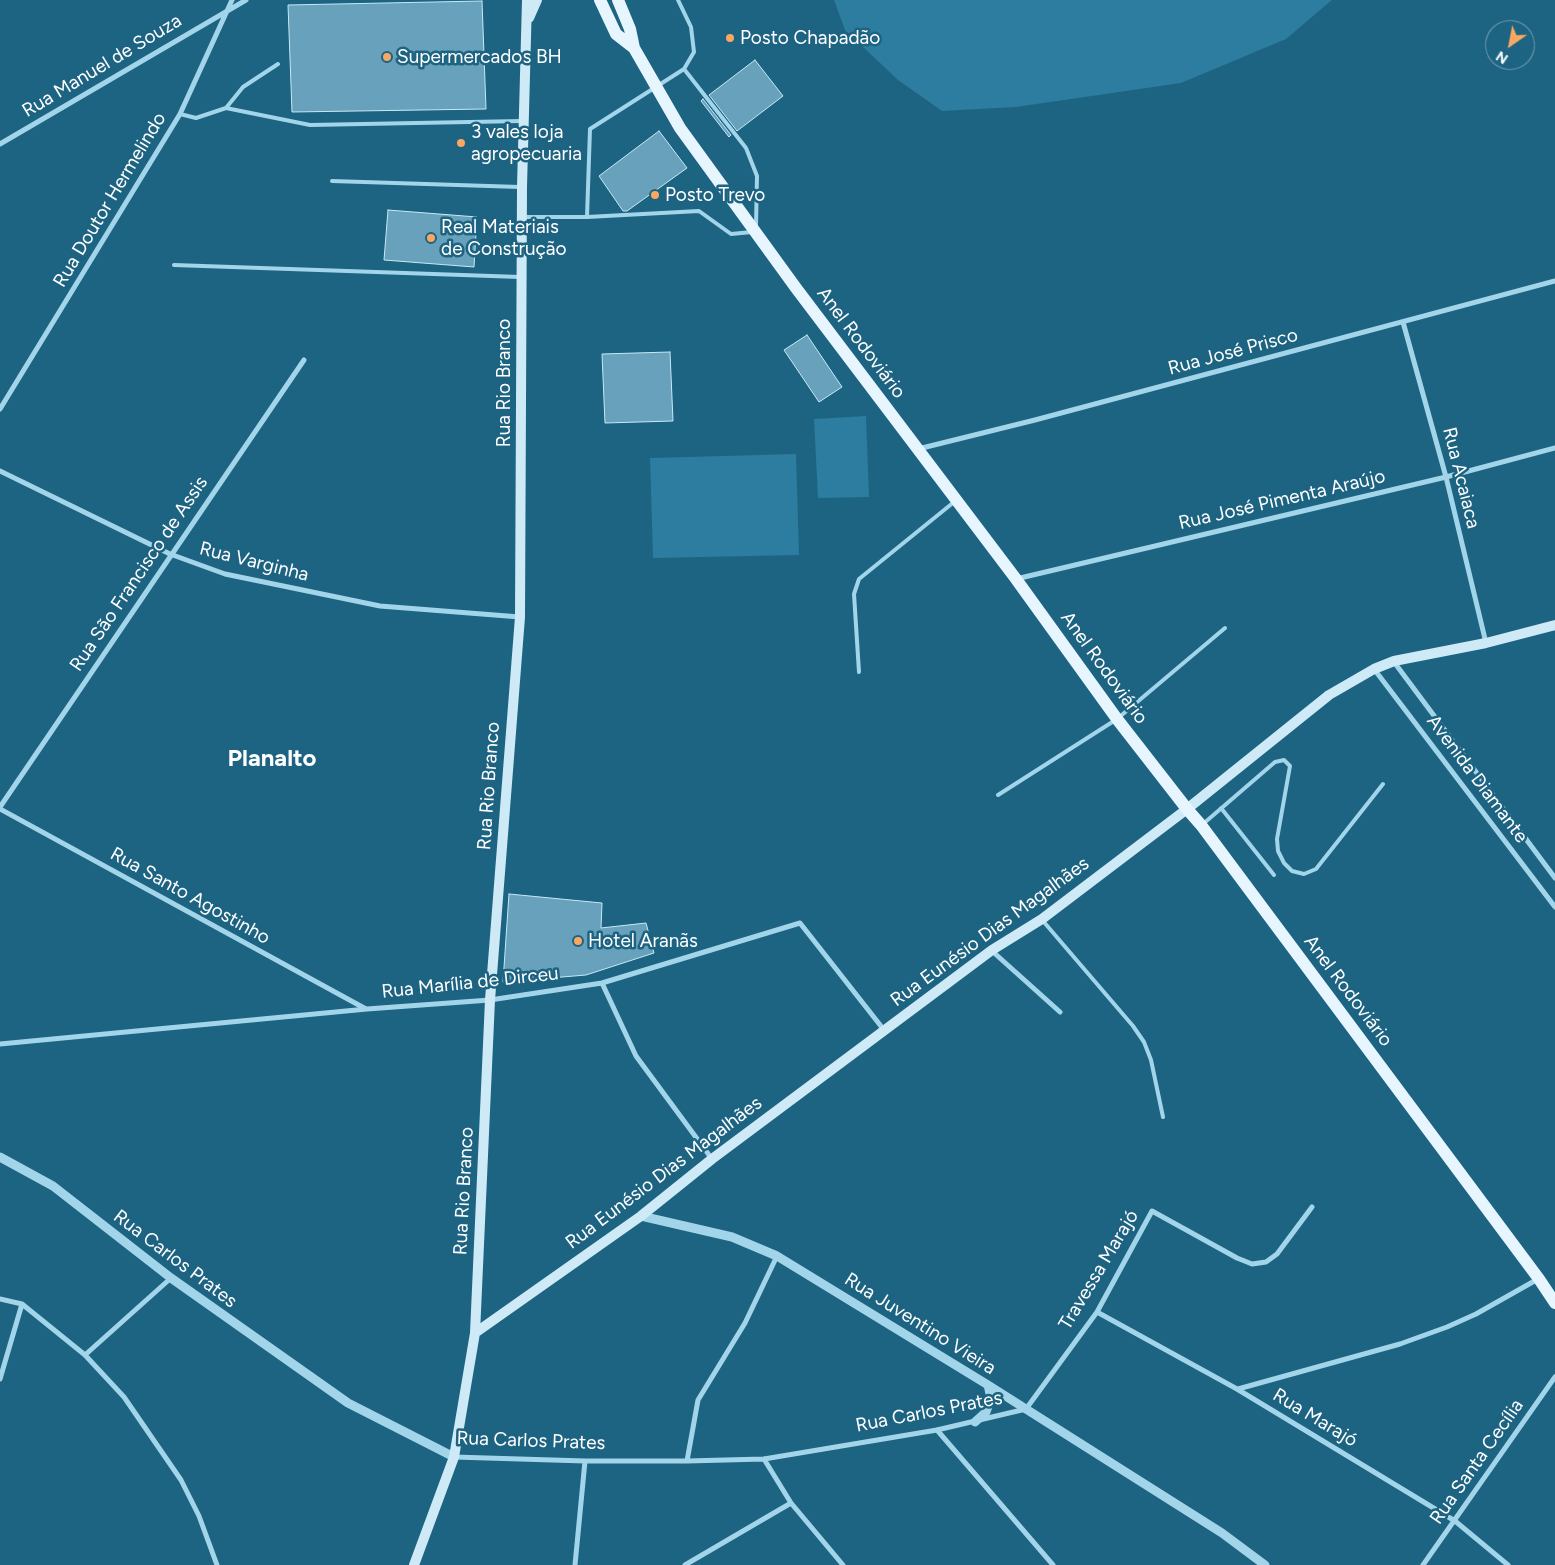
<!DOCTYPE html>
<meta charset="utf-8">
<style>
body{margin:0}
#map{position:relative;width:1555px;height:1565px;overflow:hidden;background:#1d6382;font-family:Figtree,sans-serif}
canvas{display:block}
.north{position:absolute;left:1485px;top:20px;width:50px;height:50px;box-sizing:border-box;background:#1d6382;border:1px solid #77a1b4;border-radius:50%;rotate:213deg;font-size:14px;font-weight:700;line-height:20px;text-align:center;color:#fff}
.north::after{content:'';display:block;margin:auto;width:18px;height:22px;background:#faa761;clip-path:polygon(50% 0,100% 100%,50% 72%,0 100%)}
</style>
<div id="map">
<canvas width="1555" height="1565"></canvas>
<div class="north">N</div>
</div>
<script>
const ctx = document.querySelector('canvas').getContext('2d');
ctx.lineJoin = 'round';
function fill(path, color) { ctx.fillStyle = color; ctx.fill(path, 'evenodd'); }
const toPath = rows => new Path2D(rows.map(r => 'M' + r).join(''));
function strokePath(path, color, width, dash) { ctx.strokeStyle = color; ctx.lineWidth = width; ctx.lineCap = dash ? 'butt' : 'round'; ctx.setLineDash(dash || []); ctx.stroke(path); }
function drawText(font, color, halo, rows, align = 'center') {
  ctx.font = font + ' Figtree,sans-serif'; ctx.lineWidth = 5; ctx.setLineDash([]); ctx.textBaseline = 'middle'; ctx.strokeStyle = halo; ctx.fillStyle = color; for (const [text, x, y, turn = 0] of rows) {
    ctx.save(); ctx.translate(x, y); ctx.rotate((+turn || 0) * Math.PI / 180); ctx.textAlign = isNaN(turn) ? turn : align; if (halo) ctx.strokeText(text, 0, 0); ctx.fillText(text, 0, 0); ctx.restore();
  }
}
fill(toPath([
 [834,0,1332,0,1286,39,1181,83,1016,107,942,111,898,80,845,30],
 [866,416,869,497,818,498,814,419],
 [796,454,799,555,653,558,650,458]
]), '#2c7d9f');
const building = toPath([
 [482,1,486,109,292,112,288,5,482,1],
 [755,60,783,96,737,131,709,95,755,60],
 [703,99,731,135,729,137,701,101,703,99],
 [659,131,687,168,627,211,623,211,599,176,659,131],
 [388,210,477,217,474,267,384,260,388,210],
 [807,335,842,387,819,402,784,350,807,335],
 [670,352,673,421,605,423,602,354,670,352],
 [509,894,602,903,601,928,646,923,654,953,586,975,503,982,509,894]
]);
fill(building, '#67a1bb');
strokePath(building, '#c7e9f7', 1);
strokePath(toPath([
 [684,69,746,148,757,176,756,226],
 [226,108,243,87,278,64],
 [180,114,196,118,226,108,310,125,522,121],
 [332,181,520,187],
 [522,217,587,217,699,211,731,234,752,232],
 [587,217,590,129,684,69,694,52,691,27,678,0],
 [174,265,520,277],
 [859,672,854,594,859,579,954,502],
 [998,795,1117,719,1225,628],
 [1221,808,1274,875],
 [1203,824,1275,762,1284,760,1290,766,1277,839,1278,851,1284,863,1292,871,1304,874,1316,869,1383,784],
 [1043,921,1133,1026,1144,1042,1151,1060,1163,1117]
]), '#a2d5ea', 4);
strokePath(toPath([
 [0,144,246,0],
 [1403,322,1446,477,1486,643],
 [0,409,180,114,232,0],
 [918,449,1035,420,1555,281],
 [0,471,170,554,225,574,380,606,520,617],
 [1016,579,1446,477,1555,448],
 [1394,662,1555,878],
 [1374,669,1555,907],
 [0,807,304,360],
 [0,809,366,1009],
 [992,951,1060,1012],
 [602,983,636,1056,712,1159],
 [0,1044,367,1009,490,1000,602,983,800,923,884,1030],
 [0,1299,22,1304,85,1355,124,1397,181,1480,199,1516,217,1565],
 [1097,1312,1237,1389,1455,1521,1508,1565],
 [85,1355,171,1278],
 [0,1379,22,1304],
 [1238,1389,1400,1344,1447,1327,1476,1314,1538,1279],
 [937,1430,1053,1565],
 [454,1457,585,1461,687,1461,764,1459,937,1430,1026,1409,1097,1312,1152,1211,1237,1258,1252,1264,1266,1262,1277,1254,1312,1207],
 [764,1459,791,1503,843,1565],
 [687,1461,698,1400,745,1323,777,1256],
 [575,1565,585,1461],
 [685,1565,791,1503],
 [1423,1565,1555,1377]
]), '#a2d5ea', 5);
strokePath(toPath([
 [0,1157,53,1186,171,1278,348,1403,454,1457],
 [641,1216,732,1237,777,1256,988,1385,1222,1533,1265,1565],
 [975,1422,986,1412,991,1398,988,1385]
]), '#a2d5ea', 9);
strokePath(toPath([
 [529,18,537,0],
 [475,1333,641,1216,712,1159,992,950,1042,919,1187,809,1329,695,1374,669,1394,661,1486,643,1555,625],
 [414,1565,454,1457,475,1333,490,1000,520,617,522,187,527,0]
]), '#ceeaf7', 10);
strokePath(toPath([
 [600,0,616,34,634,48],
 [618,0,630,29,634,48,680,128,796,288,1016,579,1117,719,1187,809,1201,825,1539,1279,1555,1303]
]), '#e6f5fe', 12);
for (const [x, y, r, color] of [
 [730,38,5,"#faa761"],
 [387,57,5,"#faa761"],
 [461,143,5,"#faa761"],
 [655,195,5,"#faa761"],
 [431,238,5,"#faa761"],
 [578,941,5,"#faa761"]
]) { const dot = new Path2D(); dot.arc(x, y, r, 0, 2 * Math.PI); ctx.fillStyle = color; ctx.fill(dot); strokePath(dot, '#1d6382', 2); }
drawText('19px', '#fff', '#1d6382', [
 ["Posto Chapadão",740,38],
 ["Supermercados BH",397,57],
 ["3 vales loja",471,132],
 ["agropecuaria",471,154],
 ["Posto Trevo",665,195],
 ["Real Materiais",441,227],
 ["de Construção",441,249],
 ["Hotel Aranãs",588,941]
], 'left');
drawText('19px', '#fff', '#1d6382', [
 ["Rua Manuel de Souza",102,66,-31],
 ["Rua Doutor Hermelindo",110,200,-59],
 ["Anel Rodoviário",861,343,53],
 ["Rua José Prisco",1233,352,-15],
 ["Rua Rio Branco",504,383,-90],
 ["Rua Acaiaca",1461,478,76],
 ["Rua José Pimenta Araújo",1282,500,-13],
 ["Rua Varginha",254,562,14],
 ["Rua São Francisco de Assis",139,574,-56],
 ["Anel Rodoviário",1104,668,54],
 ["Avenida Diamante",1477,779,53],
 ["Rua Rio Branco",489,786,-86],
 ["Rua Santo Agostinho",190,896,29],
 ["Rua Eunésio Dias Magalhães",990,932,-36],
 ["Rua Marília de Dirceu",470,983,-6],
 ["Anel Rodoviário",1348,991,53],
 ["Rua Eunésio Dias Magalhães",664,1173,-37],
 ["Rua Rio Branco",464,1191,-87],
 ["Rua Carlos Prates",175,1259,37],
 ["Travessa Marajó",1099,1270,-59],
 ["Rua Juventino Vieira",920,1324,32],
 ["Rua Carlos Prates",929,1412,-11],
 ["Rua Marajó",1315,1418,31],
 ["Rua Carlos Prates",531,1441,2],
 ["Rua Santa Cecília",1477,1462,-55]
]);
drawText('bold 24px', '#fff', '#1d6382', [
 ["Planalto",272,759]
]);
</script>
